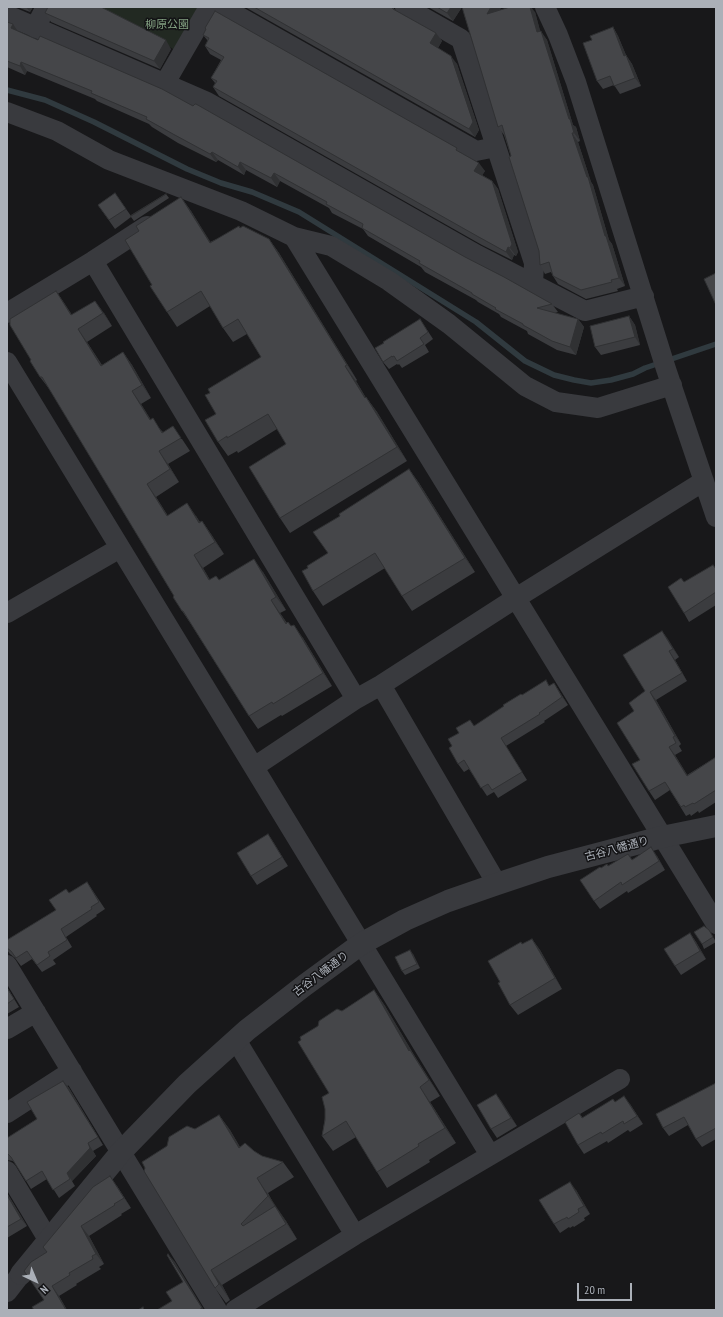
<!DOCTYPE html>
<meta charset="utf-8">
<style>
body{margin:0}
#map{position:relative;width:723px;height:1317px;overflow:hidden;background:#18181a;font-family:"PT Sans Narrow",sans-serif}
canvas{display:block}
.frame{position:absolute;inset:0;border:8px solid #abb0b8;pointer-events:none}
.north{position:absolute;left:16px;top:1261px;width:40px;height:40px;-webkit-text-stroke:3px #131315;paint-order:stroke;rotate:136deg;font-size:11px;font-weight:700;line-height:16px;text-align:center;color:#abb0b8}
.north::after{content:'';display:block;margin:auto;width:14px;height:18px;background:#abb0b8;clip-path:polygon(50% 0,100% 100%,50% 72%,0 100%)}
.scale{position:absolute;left:577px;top:1283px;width:55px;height:18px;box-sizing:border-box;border:2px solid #abb0b8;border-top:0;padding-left:5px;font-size:12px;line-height:14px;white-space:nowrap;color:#abb0b8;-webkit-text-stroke:3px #131315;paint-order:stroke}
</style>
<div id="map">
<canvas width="723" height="1317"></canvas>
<div class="frame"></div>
<div class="north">N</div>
<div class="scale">20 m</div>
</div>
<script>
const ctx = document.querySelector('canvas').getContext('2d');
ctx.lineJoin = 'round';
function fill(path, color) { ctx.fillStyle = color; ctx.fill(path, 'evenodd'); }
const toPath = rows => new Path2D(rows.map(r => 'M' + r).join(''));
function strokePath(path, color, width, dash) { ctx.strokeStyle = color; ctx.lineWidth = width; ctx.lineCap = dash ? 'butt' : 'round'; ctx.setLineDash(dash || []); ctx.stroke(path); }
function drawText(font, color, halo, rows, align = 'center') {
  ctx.font = font + ' "PT Sans Narrow","Noto Sans JP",sans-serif'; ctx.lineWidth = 3; ctx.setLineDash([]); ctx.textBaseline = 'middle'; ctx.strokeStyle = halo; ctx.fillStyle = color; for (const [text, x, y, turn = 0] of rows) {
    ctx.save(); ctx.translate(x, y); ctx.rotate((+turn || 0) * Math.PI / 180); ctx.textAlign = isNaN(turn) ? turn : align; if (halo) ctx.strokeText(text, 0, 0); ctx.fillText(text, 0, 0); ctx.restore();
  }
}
fill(toPath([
 [97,7,198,7,175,50]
]), '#222922');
strokePath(toPath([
 [7,90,45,100,94,122,187,169,221,183,252,192,299,212,476,322,525,361,554,375,574,380,591,383,611,380,633,374,645,368,716,344]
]), '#303a3f', 5.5);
strokePath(toPath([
 [222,7,476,151,496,147],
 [405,7,461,39,534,263,533,285],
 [545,7,558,35,576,82,666,369,716,517],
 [7,15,207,102,477,255,585,311,644,296],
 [35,28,46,7],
 [165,83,209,7],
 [7,112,57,131,109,160,241,211,294,237,716,924],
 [294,237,331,246,389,281,449,324,525,386,556,402,598,408,672,385],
 [93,261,356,699],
 [7,313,93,261,147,226],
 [7,362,490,1155],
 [7,613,120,548],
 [381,685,497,884],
 [254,767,356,699,381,685,516,598,704,481],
 [7,965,217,1310],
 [7,1029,36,1012],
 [236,1040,355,1235],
 [7,1113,72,1071],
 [7,1171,49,1241],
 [7,1292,21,1274],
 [235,1310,355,1235,620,1079]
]), '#393a3e', 20);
strokePath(toPath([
 [21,1274,121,1152,187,1084,247,1030,305,985,361,944,405,920,448,901,497,884,548,867,662,837,716,826]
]), '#393a3e', 22);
fill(toPath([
 [17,7,33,7,30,12],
 [245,7,394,7,394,9,436,33,442,41,438,48,457,64,479,130,475,137],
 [428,7,462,7,453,21],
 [462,7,501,7,500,10,535,12,540,31,547,40,573,125,576,127,580,141,578,142,591,182,593,185,609,240,612,244,625,286,617,289,618,291,586,299,558,284,553,276,551,272,545,274,540,265,539,251,511,156,504,135,498,127],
 [45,13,171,49,160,69,51,22],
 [7,22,13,24,18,31,465,257,552,304,558,312,555,313,578,319,584,327,576,355,557,350,528,334,527,331,501,317,499,314,478,302,476,300,425,272,421,267,368,236,363,229,332,213,329,208,280,181,277,187,246,170,244,175,218,160,216,162,178,143,152,127,149,124,97,101,95,99,27,71,25,75,7,67],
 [613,27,618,36,626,55,632,64,641,86,620,94,614,85,603,89,597,81,592,40],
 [205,28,457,148,460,152,485,171,482,175,492,181,498,189,518,252,516,256,514,255,512,260,482,245,219,96,213,87,215,83,211,78,221,60,210,54,205,46,208,41,203,35,206,30],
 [115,193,131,216,166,194,169,198,134,221,131,217,115,229,98,205],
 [181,197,191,211,210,242,240,228,269,239,279,253,357,380,356,381,366,398,366,397,377,412,407,461,290,533,280,518,286,444,277,429,238,453,237,451,228,456,218,442,216,414,210,393,261,357,247,334,233,342,223,328,210,306,177,327,167,312,152,285,139,231],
 [56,291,72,315,104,313,112,326,87,342,102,365,123,352,132,365,151,398,141,404,151,420,163,432,182,439,190,451,168,464,179,482,156,497,168,516,196,516,200,522,202,521,211,534,224,554,203,568,210,580,216,576,219,580,263,572,286,610,280,613,287,623,291,626,303,638,332,686,282,716,281,715,258,729,249,716,191,624,182,611,174,596,50,390,40,377,31,360],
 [629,316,635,325,640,345,601,355,595,347],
 [420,319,433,339,425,345,429,352,402,368,399,364,398,365,397,364,389,369,383,362,384,343],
 [409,469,419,483,475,572,412,611,402,596,385,568,323,606,313,591,308,568,328,553,340,516],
 [716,569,716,605,689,622,684,613,684,582],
 [662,631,679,657,675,660,687,681,656,700,681,744,679,746,682,751,675,755,687,775,716,757,716,802,699,813,698,811,691,816,690,814,686,816,670,790,655,800,649,791,640,760,634,711,645,691],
 [554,683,568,705,544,721,545,722,506,746,527,780,498,798,494,792,487,796,469,769,464,772,458,764,452,746,474,726],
 [268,834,288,866,257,885,251,876],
 [657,856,665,870,628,893,627,891,600,909,594,901,608,866,632,859],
 [87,882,105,909,96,915,97,916,66,937,72,947,53,960,56,964,42,972,32,959,21,966,15,958,10,954,7,950,7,940,56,910,69,893],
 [709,930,716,942,704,949,702,944],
 [690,933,696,942,706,959,681,975,675,966],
 [532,939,540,950,562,989,518,1015,510,1005,500,982,523,944],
 [413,954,420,968,405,975,402,971],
 [7,987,19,1007,7,1014],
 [374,990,385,1006,414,1055,440,1096,430,1102,456,1143,429,1160,430,1162,387,1188,377,1172,356,1137,333,1151,322,1136,329,1093,301,1040,342,1011],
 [63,1081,69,1088,103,1145,93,1151,96,1156,72,1181,75,1186,59,1198,47,1179,31,1189,15,1163,13,1161,7,1160,7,1138,37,1119],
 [716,1083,716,1139,702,1147,696,1139,688,1125,669,1136,663,1128],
 [496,1094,517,1126,497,1138,491,1129],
 [615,1102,630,1104,643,1124,630,1132,628,1130,608,1143,607,1141,584,1154,578,1145,579,1113,583,1118],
 [219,1115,230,1130,240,1147,254,1151,262,1156,283,1162,294,1177,268,1193,275,1206,286,1221,297,1239,222,1285,230,1300,226,1303,215,1288,144,1171,195,1129],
 [117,1186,131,1208,121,1214,122,1215,89,1236,104,1264,99,1267,101,1269,76,1284,77,1285,59,1296,67,1310,34,1310,44,1300,47,1252],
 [576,1190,590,1214,584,1218,585,1220,574,1227,573,1226,570,1228,569,1227,560,1233,554,1224],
 [7,1193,27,1226,7,1238]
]), '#3b3c3f');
fill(toPath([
 [26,7,33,7,30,12],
 [451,7,462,7,453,21,447,13],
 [491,7,501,7,493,22,487,14],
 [530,7,531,7,535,12,543,41,537,32],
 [13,24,19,33,11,28],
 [613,27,618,36,630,65,624,56],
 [541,31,547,40,573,125,576,127,580,141,574,133,569,119],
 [436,33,442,41,436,51,430,43],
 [166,40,171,49,160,69,154,61],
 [626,55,632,64,641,86,635,78],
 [451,56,457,64,479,130,475,137,469,129],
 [21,62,27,71,25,75,20,66],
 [572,133,578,142,591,182,593,185,609,240,612,244,625,286,619,278,605,236],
 [212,152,218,160,216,162,210,154],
 [240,162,246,170,244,175,238,167],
 [479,163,485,171,480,179,474,171],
 [274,173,280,181,277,187,271,178],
 [492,181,498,189,518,252,516,256,510,248],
 [181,197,191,211,220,257,210,243],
 [269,239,279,253,357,380,347,365],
 [508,247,514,255,512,260,506,252],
 [56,291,65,304,80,328,71,315],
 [95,301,104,313,112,326,103,313],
 [629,316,635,325,640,345,635,337],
 [578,319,584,327,576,355,570,347],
 [78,329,87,342,110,379,101,366],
 [123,352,132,365,151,398,142,385],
 [345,366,356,381,375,413,365,398],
 [132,391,141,404,159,433,150,420],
 [366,397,377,412,407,461,397,447],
 [159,451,168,464,179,482,170,469],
 [409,469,419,483,475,572,465,558],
 [147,484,156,497,176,529,167,516],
 [187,503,196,516,208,536,199,523],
 [202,521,211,534,224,554,215,542],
 [194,555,203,568,218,593,209,580],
 [254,559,263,572,286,610,276,597],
 [271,600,280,613,295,636,286,624],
 [294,625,303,638,332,686,323,673],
 [662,631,668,639,679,657,673,649],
 [669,651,675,660,687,681,682,673],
 [554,683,559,691,568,705,562,697],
 [650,692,656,700,681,744,675,736],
 [669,747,675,755,693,784,687,776],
 [268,834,274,843,288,866,282,857],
 [651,847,657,856,665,870,659,861],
 [690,933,696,942,706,959,700,951],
 [532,939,540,950,562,989,555,978],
 [410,950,413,954,420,968,417,964],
 [7,987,19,1007,14,999,7,988],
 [374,990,385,1006,414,1055,440,1096,409,1051],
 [63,1081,69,1088,103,1145],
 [420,1087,430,1102,456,1143,445,1128],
 [496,1094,502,1102,517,1126,511,1118],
 [624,1096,630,1104,643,1124,637,1116],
 [219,1115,230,1130,249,1163,239,1148],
 [88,1143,96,1156,72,1181,75,1186,67,1173],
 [110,1176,117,1186,131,1208,124,1198],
 [257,1178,286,1221,297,1239,268,1196],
 [570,1182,576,1190,590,1214,584,1206],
 [7,1193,27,1226,21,1219,7,1195],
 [81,1226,89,1236,104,1264,96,1254],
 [168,1254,175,1262,204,1310,203,1310],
 [211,1270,222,1285,230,1300,219,1284],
 [52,1286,59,1296,67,1310,66,1310]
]), '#303133');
const building = toPath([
 [48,7,101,7,166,40,154,61,45,13,48,7],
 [254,7,392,7,393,9,436,33,430,43,451,56,473,122,469,129,254,7],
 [437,7,451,7,447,13,437,7],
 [462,7,491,7,487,14,510,7,530,7,537,32,541,31,569,119,570,119,574,133,572,133,587,177,588,177,605,236,606,236,619,278,611,280,612,282,581,290,553,276,549,262,540,265,539,251,509,157,511,156,502,125,498,127,462,7],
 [215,11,457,148,456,150,479,163,474,171,492,181,512,244,510,248,508,247,506,252,477,236,213,87,217,81,211,78,224,57,205,46,209,38,203,35,206,29,205,28,215,11],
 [7,22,13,24,11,28,38,40,40,36,162,89,193,106,195,104,196,104,465,257,504,277,552,304,537,308,578,319,570,347,552,341,523,325,523,324,495,309,496,308,472,294,472,293,419,263,420,261,362,228,363,224,326,204,327,202,274,173,271,178,240,162,238,167,212,152,210,154,173,134,146,119,147,117,91,93,92,91,21,62,20,66,7,61,7,22],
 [613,27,624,56,626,55,635,78,614,86,610,76,597,81,583,43,592,40,590,36,613,27],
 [115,193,126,209,109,220,98,205,115,193],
 [166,194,131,216,130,216,166,194],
 [181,197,210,243,239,226,240,228,243,226,269,239,347,365,345,366,365,398,366,397,397,447,280,518,249,467,286,444,268,414,227,438,227,436,218,442,205,420,216,414,205,395,210,393,208,389,261,357,238,319,223,328,201,291,167,312,150,286,152,285,125,240,139,231,136,226,181,197],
 [716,273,716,305,704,279,716,273],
 [56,291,71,315,95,301,103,313,78,329,101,366,123,352,142,385,132,391,150,420,153,418,162,433,173,426,181,438,159,451,170,469,147,484,167,516,187,503,199,523,202,521,215,542,194,555,209,580,216,576,219,580,254,559,276,597,271,600,286,624,288,622,291,626,294,625,323,673,273,704,272,702,249,716,183,611,182,611,173,597,174,596,42,377,40,377,30,361,31,360,10,325,10,319,56,291],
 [629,316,635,337,595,347,590,326,629,316],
 [420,319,428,332,420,338,424,344,397,361,394,356,392,357,392,356,383,362,375,348,384,343,383,342,420,319],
 [409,469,465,558,402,596,375,553,313,591,302,571,308,568,307,566,328,553,313,532,340,516,339,514,409,469],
 [713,565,716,569,716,592,684,613,668,587,681,578,684,582,713,565],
 [662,631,673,649,669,651,682,673,650,692,675,736,673,737,676,743,669,747,687,776,716,757,716,790,694,804,693,803,685,807,684,805,681,807,665,782,649,791,632,764,640,760,617,723,634,711,629,703,645,691,623,655,662,631],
 [546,680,549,686,554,683,562,697,539,713,540,714,501,738,522,772,492,790,488,784,481,788,464,760,458,764,449,748,452,746,448,739,459,733,456,728,470,720,474,726,504,706,503,705,521,694,522,695,546,680],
 [268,834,282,857,251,876,237,853,268,834],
 [651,847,659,861,622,885,621,882,594,901,580,880,600,867,601,868,607,864,608,866,628,854,632,860,651,847],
 [87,882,99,902,91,907,92,909,61,929,67,940,48,952,50,956,37,965,27,951,16,958,11,951,7,948,7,940,56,910,49,900,66,889,69,893,87,882],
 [704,926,709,930,713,937,702,944,694,932,704,926],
 [690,933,700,951,675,966,664,949,690,933],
 [532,939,555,978,510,1005,498,983,500,982,488,961,521,942,522,944,532,939],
 [410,950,417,964,402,971,395,957,410,950],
 [7,988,14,999,7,1004,7,988],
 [374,990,409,1051,410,1050,429,1080,420,1087,445,1128,418,1144,419,1146,377,1172,346,1121,322,1136,325,1120,325,1109,322,1097,329,1093,298,1042,301,1040,300,1037,318,1026,319,1021,337,1009,342,1011,374,990],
 [63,1081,98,1137,88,1143,90,1148,67,1173,70,1179,53,1190,42,1171,26,1181,11,1157,7,1153,7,1138,37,1119,27,1102,63,1081],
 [716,1083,716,1128,696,1139,684,1117,663,1128,656,1114,716,1083],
 [496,1094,511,1118,491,1129,477,1105,496,1094],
 [624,1096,637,1116,624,1124,623,1121,602,1134,601,1132,578,1145,565,1122,579,1113,582,1118,613,1099,615,1102,624,1096],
 [219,1115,239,1148,245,1143,254,1151,262,1156,283,1162,257,1178,268,1196,241,1224,243,1226,275,1206,286,1224,211,1270,219,1284,215,1288,144,1171,145,1168,142,1162,167,1146,169,1137,187,1126,195,1129,219,1115],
 [110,1176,124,1198,114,1204,115,1205,81,1226,96,1254,92,1256,93,1259,69,1273,70,1275,52,1286,66,1310,56,1310,56,1309,55,1310,34,1310,32,1307,44,1300,24,1271,31,1262,47,1252,43,1247,93,1187,110,1176],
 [570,1182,584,1206,578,1209,579,1212,568,1219,567,1217,564,1219,563,1219,554,1224,539,1200,570,1182],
 [7,1195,21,1219,7,1227,7,1195],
 [168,1254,202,1308,199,1310,157,1310,172,1301,166,1292,183,1282,167,1255,168,1254],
 [143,1307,144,1310,138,1310,143,1307]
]);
fill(building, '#454649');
strokePath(building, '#303133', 1);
drawText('11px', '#84a283', '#131315', [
 ["柳原公園",167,25]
]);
drawText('11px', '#abb0b8', '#131315', [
 ["古谷八幡通り",617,849,-15],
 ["古谷八幡通り",321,974,-37]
]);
</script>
